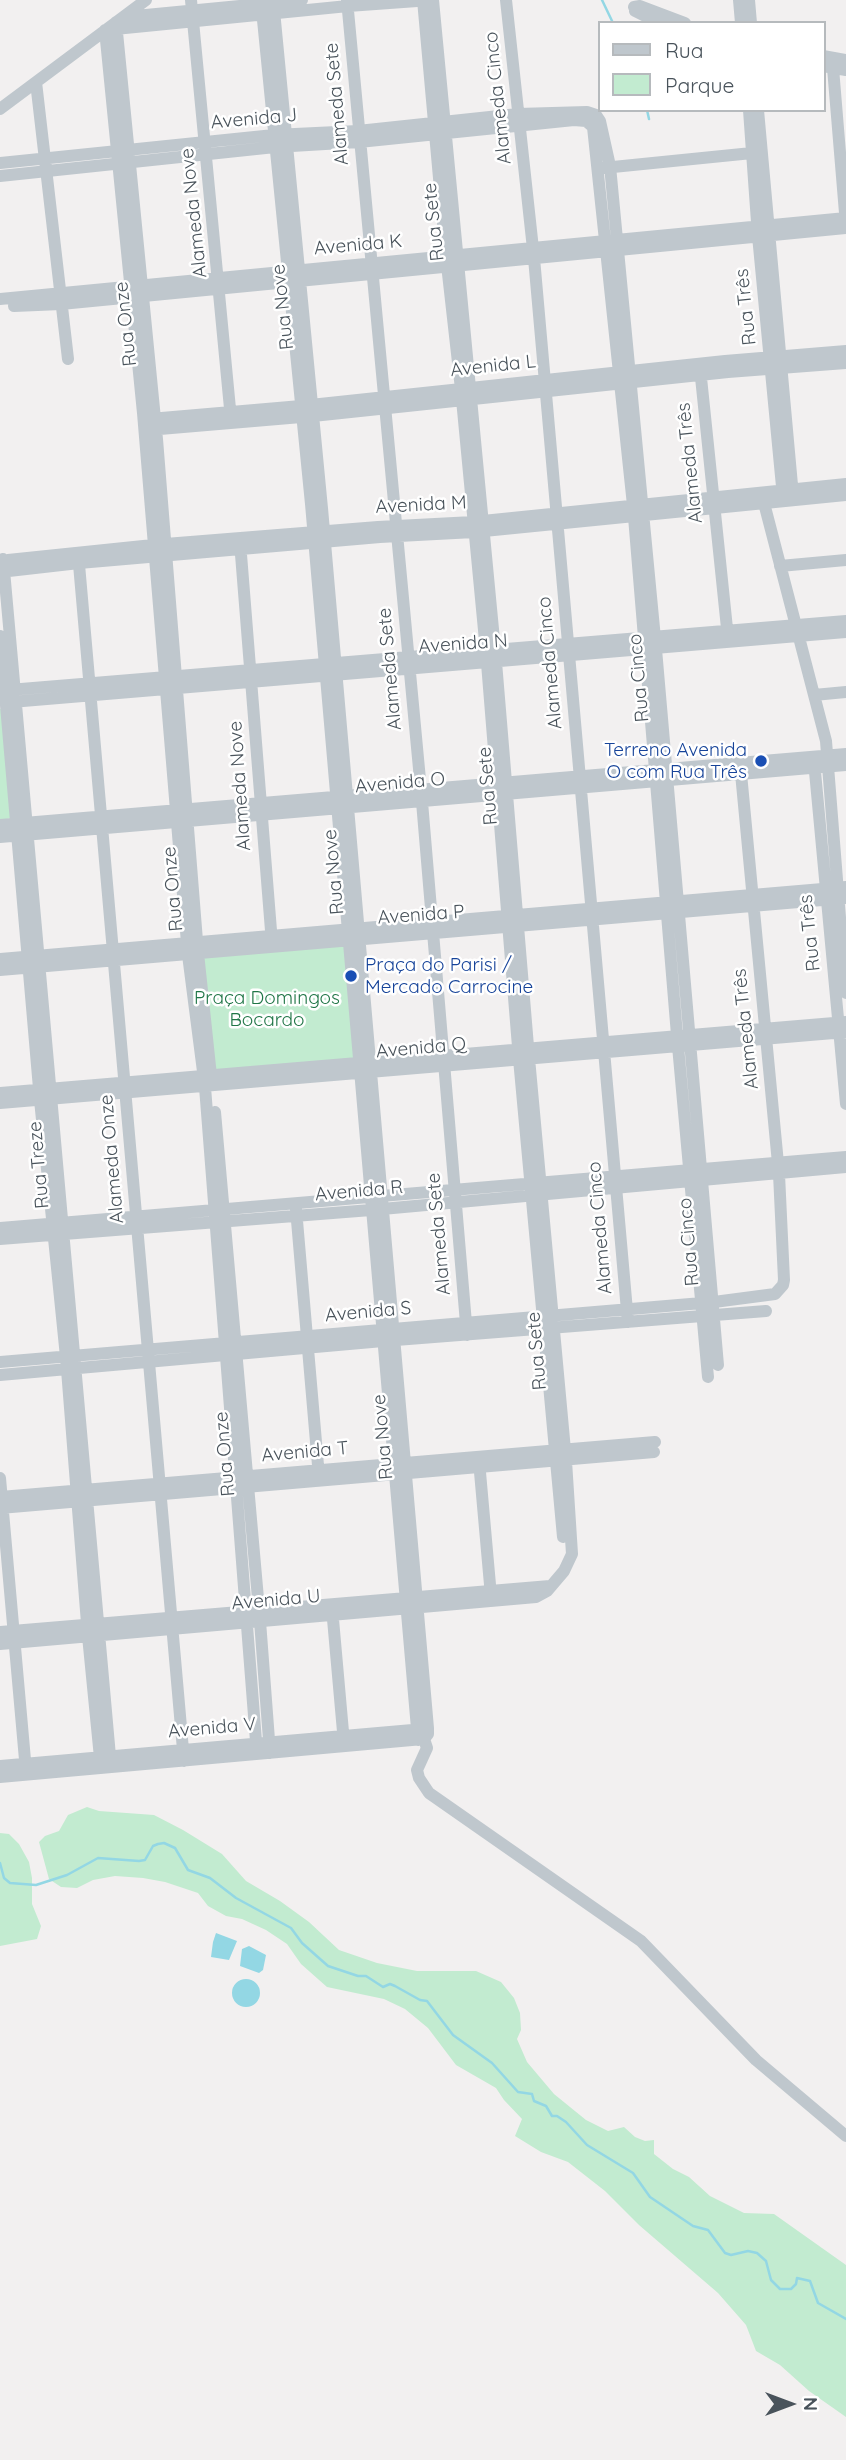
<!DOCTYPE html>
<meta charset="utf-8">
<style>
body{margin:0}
#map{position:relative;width:846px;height:2460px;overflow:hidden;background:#f2f0f0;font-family:Quicksand,sans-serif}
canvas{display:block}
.legend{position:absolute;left:598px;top:21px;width:228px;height:91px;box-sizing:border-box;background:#fff;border:2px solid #b6babd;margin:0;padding:9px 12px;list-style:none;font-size:21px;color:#49535b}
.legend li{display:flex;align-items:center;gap:14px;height:35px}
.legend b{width:35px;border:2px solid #b6babd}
.north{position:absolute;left:755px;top:2369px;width:70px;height:70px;-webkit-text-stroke:5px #fff;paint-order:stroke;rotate:90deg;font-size:19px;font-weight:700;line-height:28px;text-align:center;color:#49535b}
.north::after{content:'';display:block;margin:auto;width:24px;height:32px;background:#49535b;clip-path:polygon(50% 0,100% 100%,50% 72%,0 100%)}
</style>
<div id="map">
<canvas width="846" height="2460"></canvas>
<ul class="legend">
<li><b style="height:9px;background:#bfc7cd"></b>Rua</li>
<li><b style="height:19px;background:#c2ebd0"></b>Parque</li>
</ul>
<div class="north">N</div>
</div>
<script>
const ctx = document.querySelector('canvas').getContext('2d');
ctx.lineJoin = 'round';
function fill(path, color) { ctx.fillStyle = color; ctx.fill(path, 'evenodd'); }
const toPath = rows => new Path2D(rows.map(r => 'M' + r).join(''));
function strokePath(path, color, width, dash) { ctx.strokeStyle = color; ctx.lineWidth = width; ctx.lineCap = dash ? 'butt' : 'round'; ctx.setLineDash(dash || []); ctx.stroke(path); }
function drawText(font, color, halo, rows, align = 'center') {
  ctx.font = font + ' Quicksand,sans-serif'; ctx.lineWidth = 5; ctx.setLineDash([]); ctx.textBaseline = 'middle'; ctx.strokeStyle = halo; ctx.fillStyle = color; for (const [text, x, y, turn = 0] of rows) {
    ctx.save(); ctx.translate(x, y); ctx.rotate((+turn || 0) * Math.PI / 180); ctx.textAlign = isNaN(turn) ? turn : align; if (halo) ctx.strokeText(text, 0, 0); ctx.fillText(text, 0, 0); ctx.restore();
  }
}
fill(toPath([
 [0,709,4,709,12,818,0,820],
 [347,941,357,1061,213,1073,199,954],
 [87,1807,99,1811,154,1815,183,1830,222,1854,246,1881,280,1901,309,1922,339,1950,377,1963,417,1971,476,1971,501,1982,514,1998,520,2013,521,2030,517,2039,527,2062,554,2094,586,2120,608,2131,624,2127,635,2137,645,2141,654,2140,654,2154,673,2169,689,2177,710,2196,744,2213,774,2214,846,2265,846,2417,809,2391,780,2365,756,2351,746,2325,718,2293,639,2225,605,2191,568,2162,541,2152,515,2136,522,2119,504,2100,496,2088,456,2065,428,2028,405,2009,384,1999,327,1987,301,1964,287,1944,266,1930,242,1919,226,1916,208,1906,198,1893,165,1882,143,1878,115,1876,93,1880,77,1888,61,1887,49,1879,39,1842,45,1836,59,1831,68,1815],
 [0,1833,9,1834,19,1844,29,1862,32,1878,32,1904,41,1926,37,1939,0,1946]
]), '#c2ebd0');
fill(toPath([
 [216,1933,237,1941,229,1960,211,1957,213,1942],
 [249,1946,266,1955,263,1970,259,1973,240,1966,242,1949],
 '232 1993a14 14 0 1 1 28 0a14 14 0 1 1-28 0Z'
]), '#93d7e4');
strokePath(toPath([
 [602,0,613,23],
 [647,110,649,119],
 [0,1863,4,1878,10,1883,36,1885,67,1875,98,1858,139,1861,145,1860,153,1846,158,1844,164,1843,175,1848,188,1870,210,1878,236,1898,291,1928,302,1943,328,1966,358,1976,366,1976,383,1987,390,1984,395,1986,420,2000,427,2001,453,2035,492,2063,518,2092,532,2094,534,2101,546,2106,552,2116,557,2116,566,2122,587,2145,633,2173,650,2197,693,2226,708,2230,725,2253,731,2255,748,2251,757,2253,766,2261,771,2280,780,2289,791,2289,796,2284,797,2278,810,2281,818,2303,846,2319]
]), '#93d7e4', 2.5);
strokePath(toPath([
 [191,0,231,419],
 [261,0,311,504,418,1740],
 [273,0,322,508,428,1728,428,1734,424,1739],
 [347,0,421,790,467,1335],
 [423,0,446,256,461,389,486,651,519,1059,563,1537],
 [506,0,534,258,628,1322],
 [739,0,741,23],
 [749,0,751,23],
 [634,7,640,6,685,23],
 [635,11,659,23],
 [125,17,302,0],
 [116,22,157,439,198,953,211,1076],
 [823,56,846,60],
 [823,66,846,70],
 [833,68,846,225],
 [36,82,68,359],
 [0,109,146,0],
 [749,110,758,236,783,497],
 [758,110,793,496],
 [0,163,274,135,358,131,518,114,587,112,596,115,600,121,610,166,656,649,718,1365],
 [603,168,752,153],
 [0,176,275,147,359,142,574,120,586,121,593,127,633,505,677,1035,708,1377],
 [0,299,846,218],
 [14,306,61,304,846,228],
 [700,368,728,638],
 [150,419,301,406,725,361,846,351],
 [148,430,313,416,728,372,846,363],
 [764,503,826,741,846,993],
 [240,542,272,943],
 [78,553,184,1761],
 [3,559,111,1767],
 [0,564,8,560,153,545,378,527,473,522,846,484],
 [780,566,846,560],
 [0,572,79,563,380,537,474,532,846,495],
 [0,636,40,1100,66,1357,88,1636,101,1768],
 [9,690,846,621],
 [814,695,846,692],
 [11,702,846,632],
 [814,761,846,1104],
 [0,825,846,754],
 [0,837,846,765],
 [0,959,846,887],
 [0,970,846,898],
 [0,1093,846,1022],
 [0,1103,846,1032],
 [215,1112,260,1621,270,1753],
 [296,1209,319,1477],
 [0,1228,846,1157],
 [0,1239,371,1210,846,1167],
 [0,1362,714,1302,775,1294,783,1285,784,1280,779,1174,740,763],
 [0,1375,383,1341,766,1311],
 [479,1461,491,1596],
 [0,1478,26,1771],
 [0,1497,655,1442],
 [0,1508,654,1452],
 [332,1608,344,1743],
 [0,1632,550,1586],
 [0,1644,536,1597,547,1591,564,1571,572,1554,566,1461,529,1058,495,650,433,0],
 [424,1739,427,1748,417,1770,419,1778,429,1793,641,1941,756,2060,846,2136],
 [257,1754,205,1087,188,955,143,413,105,30,348,6,431,0],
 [0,1766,424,1729],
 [0,1777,423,1739]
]), '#bfc7cd', 12);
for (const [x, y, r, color] of [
 [761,761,7,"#1a4fb4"],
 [351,976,7,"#1a4fb4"]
]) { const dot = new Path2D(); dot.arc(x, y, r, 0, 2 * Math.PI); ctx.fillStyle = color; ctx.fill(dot); strokePath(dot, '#fff', 2.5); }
drawText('19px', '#49535b', '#fff', [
 ["Alameda Cinco",498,98,-96],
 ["Alameda Sete",337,104,-95],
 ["Avenida J",254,119,-5],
 ["Alameda Nove",194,213,-96],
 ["Rua Sete",434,222,-96],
 ["Avenida K",358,245,-5],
 ["Rua Nove",283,307,-96],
 ["Rua Três",746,307,-96],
 ["Rua Onze",126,324,-96],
 ["Avenida L",493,366,-6],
 ["Alameda Três",690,463,-96],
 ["Avenida M",421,505,-3],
 ["Avenida N",463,644,-4],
 ["Alameda Cinco",550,663,-95],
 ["Alameda Sete",390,669,-95],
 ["Rua Cinco",639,678,-95],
 ["Avenida O",400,783,-5],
 ["Alameda Nove",240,786,-94],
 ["Rua Sete",488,786,-95],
 ["Rua Nove",334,872,-95],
 ["Rua Onze",173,889,-95],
 ["Avenida P",421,915,-4],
 ["Rua Três",810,933,-96],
 ["Alameda Três",746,1029,-96],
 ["Avenida Q",421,1048,-5],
 ["Alameda Onze",112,1159,-95],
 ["Rua Treze",39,1165,-95],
 ["Avenida R",359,1191,-5],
 ["Alameda Cinco",600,1228,-95],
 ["Alameda Sete",439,1234,-95],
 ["Rua Cinco",689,1242,-95],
 ["Avenida S",368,1312,-5],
 ["Rua Sete",537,1351,-95],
 ["Rua Nove",383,1437,-95],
 ["Avenida T",305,1452,-5],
 ["Rua Onze",225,1454,-95],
 ["Avenida U",276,1600,-5],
 ["Avenida V",212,1728,-5]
]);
drawText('19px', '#164399', '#fff', [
 ["Terreno Avenida",747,750],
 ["O com Rua Três",747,772],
 ["Praça do Parisi /",365,965,"left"],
 ["Mercado Carrocine",365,987,"left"]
], 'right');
drawText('19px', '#207647', '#fff', [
 ["Praça Domingos",267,998],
 ["Bocardo",267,1020]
]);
</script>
